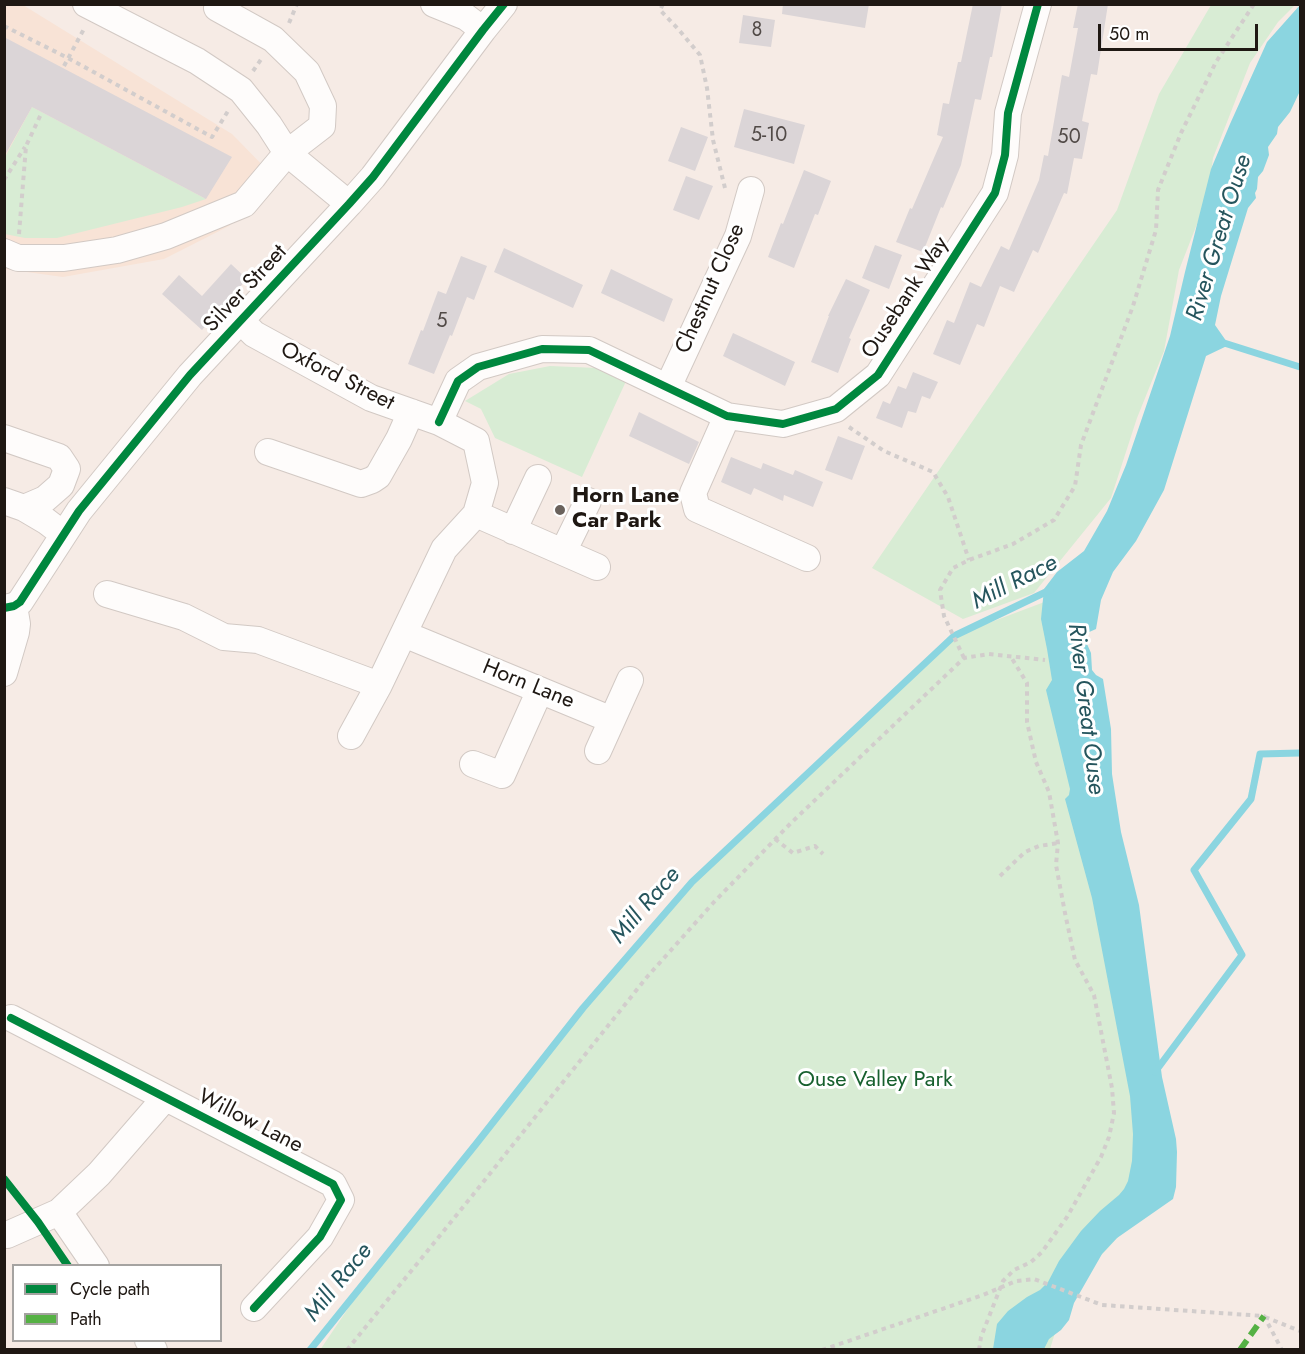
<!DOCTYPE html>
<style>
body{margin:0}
#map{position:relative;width:1305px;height:1354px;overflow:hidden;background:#f6ebe5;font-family:Jost,sans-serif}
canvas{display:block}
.frame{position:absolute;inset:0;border:6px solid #1f1813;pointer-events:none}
.legend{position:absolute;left:12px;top:1264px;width:210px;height:78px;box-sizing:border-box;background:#fff;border:2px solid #a5a3a1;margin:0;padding:8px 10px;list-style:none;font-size:18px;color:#1f1813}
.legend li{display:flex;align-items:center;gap:12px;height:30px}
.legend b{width:30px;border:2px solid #a5a3a1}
.scale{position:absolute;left:1098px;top:24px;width:160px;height:27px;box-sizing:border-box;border:3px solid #1f1813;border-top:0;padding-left:8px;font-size:18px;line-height:21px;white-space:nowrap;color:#1f1813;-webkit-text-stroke:4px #fff;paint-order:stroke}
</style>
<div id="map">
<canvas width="1305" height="1354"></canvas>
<div class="frame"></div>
<ul class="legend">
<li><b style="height:8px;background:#00873e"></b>Cycle path</li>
<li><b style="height:8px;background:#55b144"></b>Path</li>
</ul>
<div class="scale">50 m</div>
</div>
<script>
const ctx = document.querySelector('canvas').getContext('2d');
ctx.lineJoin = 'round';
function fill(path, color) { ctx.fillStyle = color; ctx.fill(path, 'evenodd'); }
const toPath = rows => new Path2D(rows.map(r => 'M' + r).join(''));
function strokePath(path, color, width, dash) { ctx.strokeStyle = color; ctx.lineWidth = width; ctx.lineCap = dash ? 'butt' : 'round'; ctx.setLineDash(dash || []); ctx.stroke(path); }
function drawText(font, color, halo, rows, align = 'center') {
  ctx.font = font + ' Jost,sans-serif'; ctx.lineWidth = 6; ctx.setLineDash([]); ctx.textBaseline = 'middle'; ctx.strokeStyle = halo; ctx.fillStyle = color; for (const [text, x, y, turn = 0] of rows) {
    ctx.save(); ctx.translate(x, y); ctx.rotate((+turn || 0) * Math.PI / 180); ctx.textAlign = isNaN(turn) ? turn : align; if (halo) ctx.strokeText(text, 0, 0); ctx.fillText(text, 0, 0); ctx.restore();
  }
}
fill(toPath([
 [4,5,23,5,232,134,279,182,229,226,164,259,63,277,5,269]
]), '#f8e3d6');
fill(toPath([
 [1211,5,1295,5,1278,22,1250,63,1213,158,1208,196,1179,270,1164,351,1137,418,1111,498,1034,593,963,619,872,568,1117,210,1159,94],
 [32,107,206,199,182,207,57,238,25,238,5,234,5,157],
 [550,366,597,368,627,379,582,477,495,438,481,409,465,401,509,374],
 [1055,598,1170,1181,1068,1291,1050,1349,320,1350,372,1273,476,1144,583,1008,692,882,954,636]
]), '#d8ecd4');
fill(toPath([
 [1300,5,1300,91,1290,112,1278,127,1277,134,1268,147,1269,155,1263,171,1258,177,1257,189,1255,193,1256,198,1248,208,1221,296,1215,325,1229,345,1206,356,1164,490,1136,541,1113,572,1101,600,1096,629,1087,633,1087,644,1091,653,1092,670,1096,675,1103,679,1111,729,1112,774,1121,832,1139,905,1162,1077,1176,1139,1177,1152,1176,1187,1173,1199,1117,1238,1102,1254,1074,1303,1069,1320,1061,1330,1049,1339,1044,1349,993,1349,997,1324,1008,1311,1027,1297,1040,1290,1048,1282,1059,1261,1081,1231,1100,1211,1119,1195,1124,1189,1128,1181,1132,1161,1133,1134,1130,1096,1092,898,1065,799,1069,795,1070,789,1046,690,1052,680,1047,649,1041,619,1044,589,1057,572,1084,551,1107,511,1126,465,1170,336,1185,272,1211,169,1230,124,1267,42]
]), '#8bd5e0');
strokePath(toPath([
 [1221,342,1300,367],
 [1155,1072,1242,955,1194,870,1251,799,1260,754,1300,753],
 [310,1350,476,1144,583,1008,692,882,954,636,1050,590]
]), '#8bd5e0', 7);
fill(toPath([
 [783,4,869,4,865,28,782,14],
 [973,4,1002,4,992,57,990,57,981,100,975,99,961,165,943,208,941,207,923,252,896,242,910,208,912,209,943,137,937,135,943,103,949,104,958,62,961,62],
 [1078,4,1108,4,1097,75,1091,74,1082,121,1089,123,1082,159,1074,158,1067,194,1064,193,1038,253,1033,250,1014,292,1000,286,984,327,977,324,960,365,933,354,947,320,954,323,970,282,981,287,1001,246,1009,250,1039,180,1044,155,1048,156,1062,75,1069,77,1078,28,1073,28],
 [743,15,775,20,771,47,739,43],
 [4,37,232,157,206,199,32,107,4,157],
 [744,109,805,125,794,164,734,147],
 [681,127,708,137,695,171,668,161],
 [804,170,831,181,818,215,815,214,794,268,768,257,781,223,783,224],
 [686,176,713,186,699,220,673,210],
 [875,245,902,255,889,289,862,278],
 [504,248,583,285,573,308,494,272],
 [461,256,487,266,474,300,467,297,452,336,450,335,434,374,408,364,421,330,423,331,438,291,446,294],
 [231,264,247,279,202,330,162,294,179,275,202,296],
 [611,269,673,299,664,322,601,293],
 [846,279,870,290,849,338,851,339,838,373,811,362,829,316,828,316],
 [733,333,795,362,785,386,723,356],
 [913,372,938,382,930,399,922,396,916,413,908,411,902,428,876,418,883,401,890,404,898,386,906,389],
 [639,412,699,442,689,464,629,436],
 [838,436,865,446,852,480,825,470],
 [731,457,761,469,763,463,793,475,795,470,823,482,813,507,784,495,783,501,754,488,751,495,721,482]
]), '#dbd5d7');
const minor = toPath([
 [86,4,197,61,241,90,269,125,287,153,349,204],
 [434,4,466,17,483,30],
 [4,252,18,258,64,258,117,250,166,236,244,204,287,153,322,126,323,106,307,72,273,39,217,8],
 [241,321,254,334,371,398,439,422,476,441,485,483,476,514,444,549,379,685,351,736],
 [668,387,738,236,751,190],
 [727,416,693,493,697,509,807,558],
 [439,422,458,381,478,367,542,349,589,350,727,416,783,424,836,409,878,375,995,193,1005,155,1008,113,1038,4],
 [4,438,59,457,67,469,61,485,45,499,24,508],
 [268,452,361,484,372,480,378,476,399,439,411,412],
 [4,501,24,508,46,521,63,534],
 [476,514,597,567],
 [513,531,538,478],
 [563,552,588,501],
 [107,594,184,617,224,637,258,640,379,685],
 [4,608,14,606,20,602,79,511,190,375,349,204,373,177,483,30,504,4],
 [404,634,612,720,630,680],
 [4,673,16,632,17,624,14,606],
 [598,751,612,720],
 [473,764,502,775,540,690],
 [11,1018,333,1184,341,1200,320,1237,254,1308],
 [59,1212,96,1266],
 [4,1234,7,1235,59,1212,99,1174,165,1098],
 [148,1340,154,1350]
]);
strokePath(minor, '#d2c9c4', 28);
strokePath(toPath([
 [663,4,660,10,679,30,700,55,707,88,713,140,726,192],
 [289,23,297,4],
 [4,26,68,58,212,137,228,111],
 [64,66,85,27],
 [253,71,262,58],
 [4,180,25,147],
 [19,234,26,146,42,112],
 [849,427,884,451,933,472,948,497,969,560],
 [964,658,944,616,940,590,953,568,969,560,1013,544,1054,520,1075,486,1081,445,1133,306,1156,230,1158,190,1181,133,1216,62,1254,4],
 [775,839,793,853,815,846,823,854],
 [1000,876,1025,852,1039,846,1058,843],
 [1265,1317,1300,1331],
 [347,1350,472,1196,647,977,714,902,791,823,964,658,989,654,1045,660],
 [822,1350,983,1295,1016,1281,1034,1279,1102,1305,1264,1316,1282,1350],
 [979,1350,981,1337,1003,1281,1014,1270,1031,1262,1042,1252,1067,1217,1101,1157,1109,1137,1114,1113,1112,1088,1094,995,1075,960,1065,913,1056,865,1058,843,1049,792,1036,762,1027,722,1027,683,1011,657]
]), '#d2cdcc', 4, [4.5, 4.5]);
strokePath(minor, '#fefcfb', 26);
strokePath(toPath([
 [1240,1350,1264,1316]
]), '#55b144', 6, [12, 6]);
strokePath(toPath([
 [439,422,458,381,478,367,542,349,589,350,727,416,783,424,836,409,878,375,995,193,1005,155,1008,113,1038,4],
 [4,608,14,606,20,602,79,511,190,375,349,204,373,177,483,30,504,4],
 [11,1018,333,1184,341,1200,320,1237,254,1308],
 [4,1179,38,1222,68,1266]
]), '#00873e', 8);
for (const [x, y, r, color] of [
 [560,510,6,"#6a625c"]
]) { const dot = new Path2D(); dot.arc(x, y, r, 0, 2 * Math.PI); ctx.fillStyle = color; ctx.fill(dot); strokePath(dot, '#fff', 2); }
drawText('20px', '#514a47', null, [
 ["8",757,31],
 ["5-10",769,136],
 ["50",1069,138],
 ["5",442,322]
]);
drawText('22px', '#1f1813', '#fff', [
 ["Silver Street",246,289,-47],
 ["Chestnut Close",711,289,-66],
 ["Ousebank Way",906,298,-57],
 ["Oxford Street",337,377,27],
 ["Horn Lane",528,685,22],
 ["Willow Lane",250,1122,27]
]);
drawText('bold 22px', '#1f1813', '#fff', [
 ["Horn Lane",572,497],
 ["Car Park",572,522]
], 'left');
drawText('22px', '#17602e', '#fff', [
 ["Ouse Valley Park",875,1081]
]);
drawText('italic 24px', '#25555d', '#fff', [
 ["River Great Ouse",1220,238,-73],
 ["Mill Race",1015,583,-27],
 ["River Great Ouse",1085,709,83],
 ["Mill Race",646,906,-49],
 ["Mill Race",339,1283,-51]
]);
</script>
